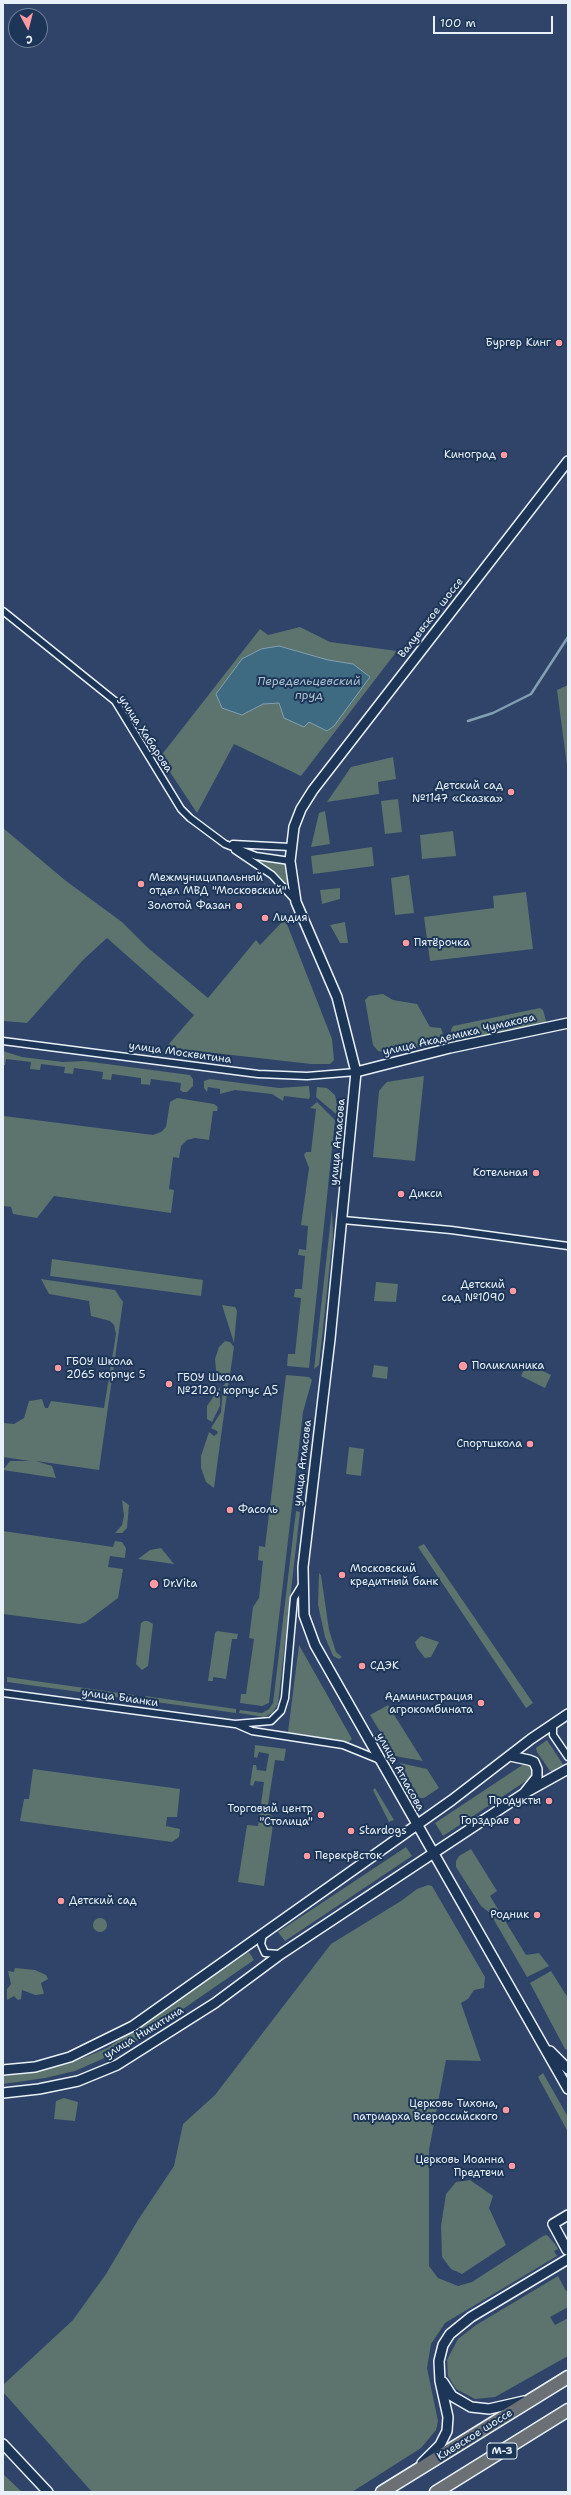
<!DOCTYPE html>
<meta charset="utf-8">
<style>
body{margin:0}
#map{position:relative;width:571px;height:2495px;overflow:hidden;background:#2f4468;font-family:"Shantell Sans",sans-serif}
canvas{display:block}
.frame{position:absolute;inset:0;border:4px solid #e8f1f8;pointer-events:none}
.north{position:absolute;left:8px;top:8px;width:40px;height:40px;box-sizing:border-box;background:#1d3557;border:1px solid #6e8097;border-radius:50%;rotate:173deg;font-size:11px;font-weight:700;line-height:16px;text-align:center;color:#e8f1f8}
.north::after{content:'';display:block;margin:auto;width:14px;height:18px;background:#ff9aa2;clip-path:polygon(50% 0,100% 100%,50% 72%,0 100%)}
.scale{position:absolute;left:433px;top:16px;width:120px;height:18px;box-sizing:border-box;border:2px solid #e8f1f8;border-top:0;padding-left:5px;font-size:12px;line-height:14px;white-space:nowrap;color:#e8f1f8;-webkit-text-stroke:3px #1d3557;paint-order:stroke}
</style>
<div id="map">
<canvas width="571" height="2495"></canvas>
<div class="frame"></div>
<div class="north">С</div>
<div class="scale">100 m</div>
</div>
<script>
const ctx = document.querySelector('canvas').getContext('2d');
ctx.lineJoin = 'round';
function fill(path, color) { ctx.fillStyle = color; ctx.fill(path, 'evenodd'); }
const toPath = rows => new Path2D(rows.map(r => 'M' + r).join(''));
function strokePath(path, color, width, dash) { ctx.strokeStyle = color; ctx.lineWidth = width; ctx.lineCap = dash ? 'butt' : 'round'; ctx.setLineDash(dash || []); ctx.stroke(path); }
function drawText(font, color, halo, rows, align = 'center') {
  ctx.font = font + ' "Shantell Sans",sans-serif'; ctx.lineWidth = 4; ctx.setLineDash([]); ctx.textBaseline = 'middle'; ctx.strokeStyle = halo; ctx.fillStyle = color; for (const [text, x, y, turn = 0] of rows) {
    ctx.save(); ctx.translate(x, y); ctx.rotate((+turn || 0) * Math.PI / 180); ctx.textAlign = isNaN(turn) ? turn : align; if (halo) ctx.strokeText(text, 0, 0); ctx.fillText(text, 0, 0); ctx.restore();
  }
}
fill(toPath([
 [300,627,330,642,397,651,301,776,234,744,197,813,160,757,260,629,268,635],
 [568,685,568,773,557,690],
 [393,757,396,779,378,782,379,794,327,802,351,767],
 [398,799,402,832,385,834,381,801],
 [325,811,330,844,311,847,319,813],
 [3,828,66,881,122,922,147,947,208,998,256,940,260,945,285,919,332,1039,334,1060,330,1064,311,1064,170,1048,168,1045,194,1015,107,938,83,960,27,1023,3,1021],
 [453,831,456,856,422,859,420,835],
 [372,847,374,866,313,874,311,856],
 [258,860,285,863,289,889,279,876],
 [409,875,414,913,395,915,391,878],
 [340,888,340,899,322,904,320,890],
 [526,892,533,949,430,961,424,917,494,908,493,896],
 [345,922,348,943,340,943,330,925],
 [383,994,393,1000,417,1004,430,1027,441,1028,444,1038,442,1041,392,1054,378,1051,373,1045,365,1000,369,996],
 [540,1008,543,1010,546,1021,544,1024,454,1042,451,1030,453,1026],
 [3,1051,22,1057,63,1062,84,1061,190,1075,193,1079,193,1086,187,1092,183,1092,180,1090,181,1083,151,1079,150,1085,141,1084,141,1078,112,1074,111,1080,102,1079,103,1072,74,1068,73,1074,64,1073,65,1067,41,1064,40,1070,30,1069,31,1062,6,1059,5,1065,3,1065],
 [424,1076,415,1161,373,1157,379,1091,383,1086,387,1082],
 [210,1079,279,1088,309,1086,310,1096,309,1099,284,1096,283,1101,272,1094,235,1090,220,1094,220,1089,208,1087,207,1092,204,1088,204,1081],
 [317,1087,327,1088,335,1095,339,1115,336,1114,316,1097],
 [177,1098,214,1104,218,1107,217,1111,213,1111,209,1140,195,1138,187,1140,181,1146,179,1158,173,1157,169,1189,174,1190,171,1213,54,1196,37,1218,13,1214,11,1207,3,1206,4,1116,153,1135,161,1132,166,1127,170,1102],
 [317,1102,335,1120,309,1368,287,1366,288,1354,295,1354,301,1298,294,1297,295,1289,302,1289,305,1256,298,1255,299,1249,306,1250,308,1226,301,1225,309,1168,304,1155,306,1152,311,1152,316,1109,310,1108],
 [332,1209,333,1235,319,1365,314,1369],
 [52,1259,203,1280,201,1296,50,1276],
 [41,1279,115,1290,123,1302,99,1470,36,1461,52,1466,56,1478,3,1470,10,1461,30,1461,3,1457,3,1423,14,1424,24,1418,29,1401,42,1399,45,1408,48,1408,51,1401,104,1408,116,1334,114,1325,110,1321,91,1316,89,1301,49,1294],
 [376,1282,398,1284,396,1302,374,1301],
 [222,1305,235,1307,237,1311,234,1343],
 [225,1341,230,1342,234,1347,230,1375,221,1381,216,1370,215,1359,219,1347],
 [527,1363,551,1375,545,1388,521,1376],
 [374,1365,388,1367,387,1379,372,1377],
 [286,1375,309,1377,312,1380,303,1412,269,1703,262,1706,240,1703,241,1694,246,1694,254,1639,249,1638,253,1607,259,1598,263,1561,258,1560,259,1546,265,1547],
 [229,1379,222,1429,214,1488,206,1482,201,1468,201,1456,209,1432,214,1436,218,1433,217,1431,211,1428,221,1412,223,1386],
 [220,1387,220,1406,212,1422,207,1419,207,1406],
 [349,1447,364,1449,361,1476,346,1474],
 [122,1500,129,1505,127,1528,122,1533,115,1533,122,1525,124,1516],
 [296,1511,300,1512,278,1704,272,1713,264,1717,239,1713,240,1710,262,1713,269,1709,273,1703],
 [3,1531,113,1547,115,1541,122,1542,126,1548,125,1558,110,1556,108,1567,123,1569,118,1598,86,1622,80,1624,3,1614],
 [424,1544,533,1703,526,1708,418,1547],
 [161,1548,174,1564,138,1559,150,1550],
 [319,1573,321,1575,329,1630,336,1652,342,1657,339,1659,333,1656,325,1637,318,1605],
 [144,1621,148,1621,153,1624,148,1666,142,1670,136,1664,141,1623],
 [217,1631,238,1634,237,1639,232,1639,226,1679,213,1677,213,1681,208,1681,215,1633],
 [421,1636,439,1642,431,1657,425,1658,417,1648,415,1642],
 [299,1645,352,1739,349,1742,288,1732],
 [7,1677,134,1695,130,1699,7,1682],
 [145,1696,236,1709,236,1713,148,1701],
 [388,1705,423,1761,395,1756,370,1715],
 [547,1740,564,1766,556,1772,550,1771,537,1752,536,1748],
 [255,1745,286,1749,284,1761,275,1760,267,1811,274,1818,264,1886,238,1882,247,1825,258,1826,264,1782,255,1781,253,1786,250,1785,253,1765,256,1765,257,1770,266,1771,269,1754,259,1752,257,1758,254,1757],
 [400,1763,427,1769,439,1788,424,1798,419,1798],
 [524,1764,530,1766,532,1772,531,1776,526,1781,443,1836,435,1823],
 [33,1769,180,1789,177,1817,167,1817,166,1826,180,1829,179,1837,172,1842,20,1821,24,1799,29,1799],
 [375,1788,394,1820,389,1822,373,1790],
 [406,1847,412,1856,285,1941,278,1932],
 [471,1849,497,1891,490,1896,526,1955,539,1953,549,1966,527,1977,490,1913,481,1906,456,1867,456,1861,459,1856],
 [428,1885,432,1886,485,1977,484,1988,474,1990,468,1999,461,2003,481,2061,446,2060,429,2150,429,2266,438,2278,458,2286,472,2282,543,2236,547,2235,555,2244,558,2249,554,2251,557,2256,445,2323,431,2344,427,2368,438,2421,436,2430,421,2448,352,2492,92,2492,3,2392,3,2385,73,2320,106,2274,138,2220,174,2166,183,2124,215,2095,331,1944,401,1901,417,1889],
 '93 1925a7 7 0 1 1 14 0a7 7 0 1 1-14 0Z',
 [249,1952,254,1960,125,2049,75,2071,45,2078,3,2084,3,2076,31,2073,71,2063,107,2048],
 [15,1968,35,1970,46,1975,48,1979,41,1983,44,1994,35,1995,22,1990,21,1999,18,2000,14,1996,7,2000,7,1989,11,1984,8,1971,14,1972],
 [551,1971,568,1998,568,2050,565,2049,530,1983],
 [543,2073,568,2117,568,2132,538,2077],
 [64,2098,78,2102,75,2121,54,2119,56,2101],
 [470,2180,493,2196,489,2208,506,2245,462,2274,451,2269,442,2257,441,2226,446,2194,456,2182],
 [558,2276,566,2291,568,2290,568,2307,550,2317,555,2325,568,2318,568,2356,495,2397,475,2399,456,2389,448,2376,447,2360,458,2339,476,2325],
 [3,2474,22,2492,3,2492]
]), '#5c736e');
const water = toPath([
 [279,646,328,660,353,664,370,677,334,726,327,731,309,722,304,727,284,718,279,703,263,704,242,715,222,708,216,694,242,659,261,649,279,646]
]);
fill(water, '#3e6a82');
strokePath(water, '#82a0b1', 1);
strokePath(toPath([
 [468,721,493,713,531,694,568,637]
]), '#82a0b1', 2.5);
const street = toPath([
 [3,611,115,701,181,809,190,818,225,844,256,856,290,861],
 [233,844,290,847],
 [235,850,272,875,295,900],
 [3,1041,258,1074,307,1076,356,1072],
 [343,1220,451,1230,568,1246],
 [3,1693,235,1724,271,1721,281,1711,285,1698,294,1598,302,1585],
 [236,1724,252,1731,343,1745,380,1760],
 [553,1724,553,1735,568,1757],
 [263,1934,261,1944,265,1953,279,1954]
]);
const secondary = toPath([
 [568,461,313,790,301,809,294,827,290,861,296,902,337,997,356,1072,330,1339,303,1567,304,1615,315,1645,568,2089],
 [356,1072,450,1048,568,1023],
 [510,1756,529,1760,534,1762,537,1769,537,1777,525,1792],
 [550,2051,568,2069],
 [3,2070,35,2067,70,2057,133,2026,452,1800,531,1739,568,1714],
 [3,2093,39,2089,78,2081,117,2065,215,2003,281,1954,414,1866,523,1794,568,1769],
 [567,2250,553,2224,568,2215],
 [443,2382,452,2396,471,2407,489,2409,524,2401],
 [3,2444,48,2492],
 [422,2463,440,2445,447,2431,448,2417,440,2381,439,2361,443,2345,450,2334,471,2317,568,2259]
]);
const highway = toPath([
 [382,2492,568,2377],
 [436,2492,568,2410]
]);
strokePath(street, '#e8f1f8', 9);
strokePath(secondary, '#e8f1f8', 12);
strokePath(highway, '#e8f1f8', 15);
strokePath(street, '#1d3557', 6);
strokePath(secondary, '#1d3557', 9);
strokePath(highway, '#6a7074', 12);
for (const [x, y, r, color] of [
 [559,343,4,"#ff9aa2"],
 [504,455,4,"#ff9aa2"],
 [511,792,4,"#ff9aa2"],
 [141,884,4,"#ff9aa2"],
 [239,906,4,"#ff9aa2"],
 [265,918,4,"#ff9aa2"],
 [406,943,4,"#ff9aa2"],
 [536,1173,4,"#ff9aa2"],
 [401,1194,4,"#ff9aa2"],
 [513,1291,4,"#ff9aa2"],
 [463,1366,5,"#ff9aa2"],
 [58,1368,4,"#ff9aa2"],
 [169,1384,4,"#ff9aa2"],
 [530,1444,4,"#ff9aa2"],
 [230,1510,4,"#ff9aa2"],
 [342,1575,4,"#ff9aa2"],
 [154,1584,5,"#ff9aa2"],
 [362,1666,4,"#ff9aa2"],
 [481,1703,4,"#ff9aa2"],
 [549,1801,4,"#ff9aa2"],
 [321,1815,4,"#ff9aa2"],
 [517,1821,4,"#ff9aa2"],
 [351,1831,4,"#ff9aa2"],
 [307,1856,4,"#ff9aa2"],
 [61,1901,4,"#ff9aa2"],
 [537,1915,4,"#ff9aa2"],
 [506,2110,4,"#ff9aa2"],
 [512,2166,4,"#ff9aa2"]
]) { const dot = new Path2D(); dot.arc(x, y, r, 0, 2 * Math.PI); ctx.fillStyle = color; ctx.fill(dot); strokePath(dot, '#1d3557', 1.5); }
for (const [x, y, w] of [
 [502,2451,30]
]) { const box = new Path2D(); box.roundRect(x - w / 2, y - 8, w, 16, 3); ctx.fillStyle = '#1d3557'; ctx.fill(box); strokePath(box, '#e8f1f8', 1); }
drawText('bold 10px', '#e8f1f8', null, [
 ["М-3",502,2451]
]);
drawText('11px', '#e8f1f8', '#1d3557', [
 ["Бургер Кинг",551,343],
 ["Киноград",496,455],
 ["Детский сад",503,786],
 ["№1147 «Сказка»",503,799],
 ["Межмуниципальный",149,878,"left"],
 ["отдел МВД \"Московский\"",149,891,"left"],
 ["Золотой Фазан",231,906],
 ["Лидия",273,918,"left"],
 ["Пятёрочка",414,943,"left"],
 ["Котельная",528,1173],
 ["Дикси",409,1194,"left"],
 ["Детский",505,1285],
 ["сад №1090",505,1298],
 ["ГБОУ Школа",66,1362,"left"],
 ["2065 корпус 5",66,1375,"left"],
 ["Поликлиника",472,1366,"left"],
 ["ГБОУ Школа",177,1378,"left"],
 ["№2120, корпус Д5",177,1391,"left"],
 ["Спортшкола",522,1444],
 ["Фасоль",238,1510,"left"],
 ["Московский",350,1569,"left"],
 ["кредитный банк",350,1582,"left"],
 ["Dr.Vita",163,1584,"left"],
 ["СДЭК",370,1666,"left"],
 ["Администрация",473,1697],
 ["агрокомбината",473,1710],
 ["Продукты",541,1801],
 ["Торговый центр",313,1809],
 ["\"Столица\"",313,1822],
 ["Горздрав",509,1821],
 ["Stardogs",359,1831,"left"],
 ["Перекрёсток",315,1856,"left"],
 ["Детский сад",69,1901,"left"],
 ["Родник",529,1915],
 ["Церковь Тихона,",498,2104],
 ["патриарха Всероссийского",498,2117],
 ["Церковь Иоанна",504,2160],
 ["Предтечи",504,2173]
], 'right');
drawText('11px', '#e8f1f8', '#1d3557', [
 ["Валуевское шоссе",431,618,-52],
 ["улица Хабарова",145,734,57],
 ["улица Академика Чумакова",459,1035,-13],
 ["улица Москвитина",180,1053,8],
 ["улица Атласова",338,1142,-85],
 ["улица Атласова",303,1463,-83],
 ["улица Бианки",120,1698,8],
 ["улица Атласова",400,1772,61],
 ["улица Никитина",144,2033,-31],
 ["Киевское шоссе",475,2435,-32]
]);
drawText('italic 12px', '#acc2cf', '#1d3557', [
 ["Передельцевский",309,682],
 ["пруд",309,696]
]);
</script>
